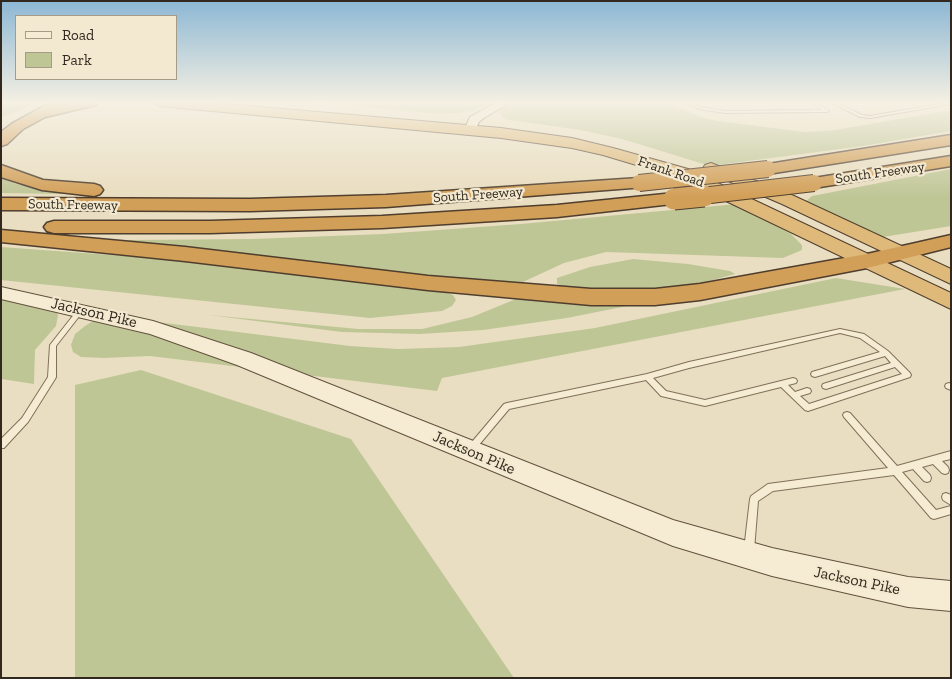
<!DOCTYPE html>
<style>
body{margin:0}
#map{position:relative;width:952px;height:679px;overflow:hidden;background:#e9dec1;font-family:"Zilla Slab",serif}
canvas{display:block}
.frame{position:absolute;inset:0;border:2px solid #32281d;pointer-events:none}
.legend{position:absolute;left:15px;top:15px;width:162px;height:65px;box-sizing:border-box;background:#f2e9d0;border:1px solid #a59c88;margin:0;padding:6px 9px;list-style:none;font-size:15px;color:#32281d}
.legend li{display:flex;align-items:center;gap:10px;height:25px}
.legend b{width:25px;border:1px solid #a59c88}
</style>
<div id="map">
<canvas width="952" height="679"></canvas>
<div class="frame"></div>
<ul class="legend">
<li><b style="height:6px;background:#f5ecd3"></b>Road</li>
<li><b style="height:14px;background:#bfc696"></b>Park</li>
</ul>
</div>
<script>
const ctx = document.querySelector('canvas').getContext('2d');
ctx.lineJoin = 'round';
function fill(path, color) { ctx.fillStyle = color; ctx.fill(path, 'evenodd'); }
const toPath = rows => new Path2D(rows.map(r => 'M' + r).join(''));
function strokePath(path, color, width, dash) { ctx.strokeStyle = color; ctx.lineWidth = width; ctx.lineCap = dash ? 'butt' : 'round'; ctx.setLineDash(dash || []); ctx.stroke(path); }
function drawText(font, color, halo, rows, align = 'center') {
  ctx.font = font + ' "Zilla Slab",serif'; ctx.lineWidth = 4.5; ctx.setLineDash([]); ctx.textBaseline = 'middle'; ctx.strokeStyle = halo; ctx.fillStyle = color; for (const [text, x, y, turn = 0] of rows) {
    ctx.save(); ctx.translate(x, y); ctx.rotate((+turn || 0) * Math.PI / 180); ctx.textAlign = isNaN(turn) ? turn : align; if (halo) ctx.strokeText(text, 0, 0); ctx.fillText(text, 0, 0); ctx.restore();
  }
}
fill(toPath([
 [1,102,32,102,22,110,1,117],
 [309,102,493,102,475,110,458,113,439,114],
 [519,102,668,102,701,117,718,121,805,132,835,130,951,110,951,131,863,146,710,166,622,139,580,130,510,120,502,117,498,111,500,108],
 [951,169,951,226,883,237,805,202,812,196],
 [1,178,16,184,63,191,62,194,1,193],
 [737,204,791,234,802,245,802,250,783,258,606,252,564,263,523,282,508,285,127,242,130,240,252,239,383,234,521,224],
 [1,247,180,260,442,291,453,295,456,300,452,306,442,311,370,318,1,280],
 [633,259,688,264,730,271,735,274,684,288,643,290,568,289,557,284,557,278,590,267],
 [836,278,905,289,442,378,437,391,150,356,104,358,81,357,73,352,71,345,75,334,85,326,96,319,109,316,350,346,398,349,459,347,595,328],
 [1,299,55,308,58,315,56,326,35,350,34,384,1,379],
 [516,299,622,301,627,306,567,318,483,330,420,334,342,332,209,315,358,329,422,329,472,317],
 [141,370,351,439,514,678,75,678,75,385]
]), '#bfc696');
const service = toPath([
 [685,102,690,102,701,107,725,111,822,110,810,102,815,102,829,111,827,112,725,113,699,109,685,102],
 [830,102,835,102,862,115,870,116,951,102,951,104,870,118,860,117,830,102],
 [79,308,81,308,84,310,56,346,56,377,55,379,28,422,4,448,1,448,1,439,22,418,48,377,50,345,79,308],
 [840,329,864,334,888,351,910,373,911,375,910,377,808,411,805,410,781,387,705,406,661,396,646,380,509,409,473,452,470,453,467,452,466,449,504,404,507,403,647,374,689,362,840,329],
 [840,333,860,338,880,352,812,372,811,374,812,376,815,377,885,356,891,363,823,384,822,386,823,388,826,389,895,367,902,374,809,404,800,396,810,393,811,391,810,389,807,388,795,392,788,385,796,383,797,381,796,379,793,378,705,400,666,391,653,378,689,368,840,333],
 [949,383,951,384,951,390,946,388,945,386,946,384,949,383],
 [847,412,850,413,897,466,951,451,951,459,942,461,948,467,949,470,948,473,945,474,942,473,933,464,922,467,930,475,931,478,930,481,927,482,924,481,913,469,902,472,936,510,951,506,951,514,934,519,931,518,894,475,773,491,758,501,754,550,752,553,749,555,746,553,744,550,750,499,751,496,768,484,888,468,844,417,843,415,844,413,847,412],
 [946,493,951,495,951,505,943,500,942,497,943,494,946,493]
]);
const secondary = toPath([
 [496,102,511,102,484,118,479,122,474,133,466,133,464,130,470,117,496,102],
 [1,287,153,321,251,353,673,520,772,548,908,577,951,581,951,611,908,607,772,576,673,546,237,365,150,334,1,299,1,287]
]);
const trunk = toPath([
 [152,102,203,102,501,128,572,138,613,148,688,169,951,293,951,309,676,177,603,155,572,148,501,138,159,106,152,102],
 [711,163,794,196,951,269,951,284,782,204,705,171,703,168,705,165,711,163]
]);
const motorway = toPath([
 [51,102,98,102,96,105,45,117,23,129,7,144,1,146,1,132,13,123,51,102],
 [951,135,951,145,768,174,762,173,759,169,762,165,768,164,951,135],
 [951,156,951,166,814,188,808,187,805,183,808,179,814,178,951,156],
 [1,165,43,180,94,184,100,186,103,190,100,194,94,196,42,190,1,177,1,165],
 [639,178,645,179,648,183,645,187,386,207,250,211,1,210,1,198,250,199,386,195,639,178],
 [674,193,681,195,683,199,681,203,557,217,382,228,210,233,54,233,47,231,44,227,47,223,54,221,210,221,382,216,557,205,674,193],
 [1,230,185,247,428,276,591,289,655,289,700,284,867,254,951,235,951,247,867,268,700,300,655,305,591,305,428,290,185,261,1,242,1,230]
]);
strokePath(service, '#81705a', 2);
strokePath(secondary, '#63513e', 2);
strokePath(trunk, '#4f3e2e', 2);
strokePath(motorway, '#4f3e2e', 3);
fill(service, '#f5ecd3');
fill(secondary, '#f5ecd3');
fill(trunk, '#deb97a');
fill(motorway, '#d29f58');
const motorwayBridgeFar1 = toPath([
 [639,183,768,169],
 [693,197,814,183]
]);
const motorwayBridge = toPath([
 [674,199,704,196]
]);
strokePath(motorwayBridgeFar1, '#4f3e2e', 18, []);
strokePath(motorwayBridge, '#4f3e2e', 23, []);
strokePath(motorwayBridgeFar1, '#d29f58', 16);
strokePath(motorwayBridge, '#d29f58', 21);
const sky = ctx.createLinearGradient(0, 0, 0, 197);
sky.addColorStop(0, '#8cb7d4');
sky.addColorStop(0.52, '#f5f0e3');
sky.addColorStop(1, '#f5f0e300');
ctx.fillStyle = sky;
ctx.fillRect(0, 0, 952, 197);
drawText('14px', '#32281d', '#f2e9d0', [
 ["Frank Road",671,172,19],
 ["South Freeway",880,173,-8],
 ["South Freeway",478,195,-4],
 ["South Freeway",73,205,1]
]);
drawText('16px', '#32281d', '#f2e9d0', [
 ["Jackson Pike",94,313,13],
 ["Jackson Pike",474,453,23],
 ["Jackson Pike",857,581,12]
]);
</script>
